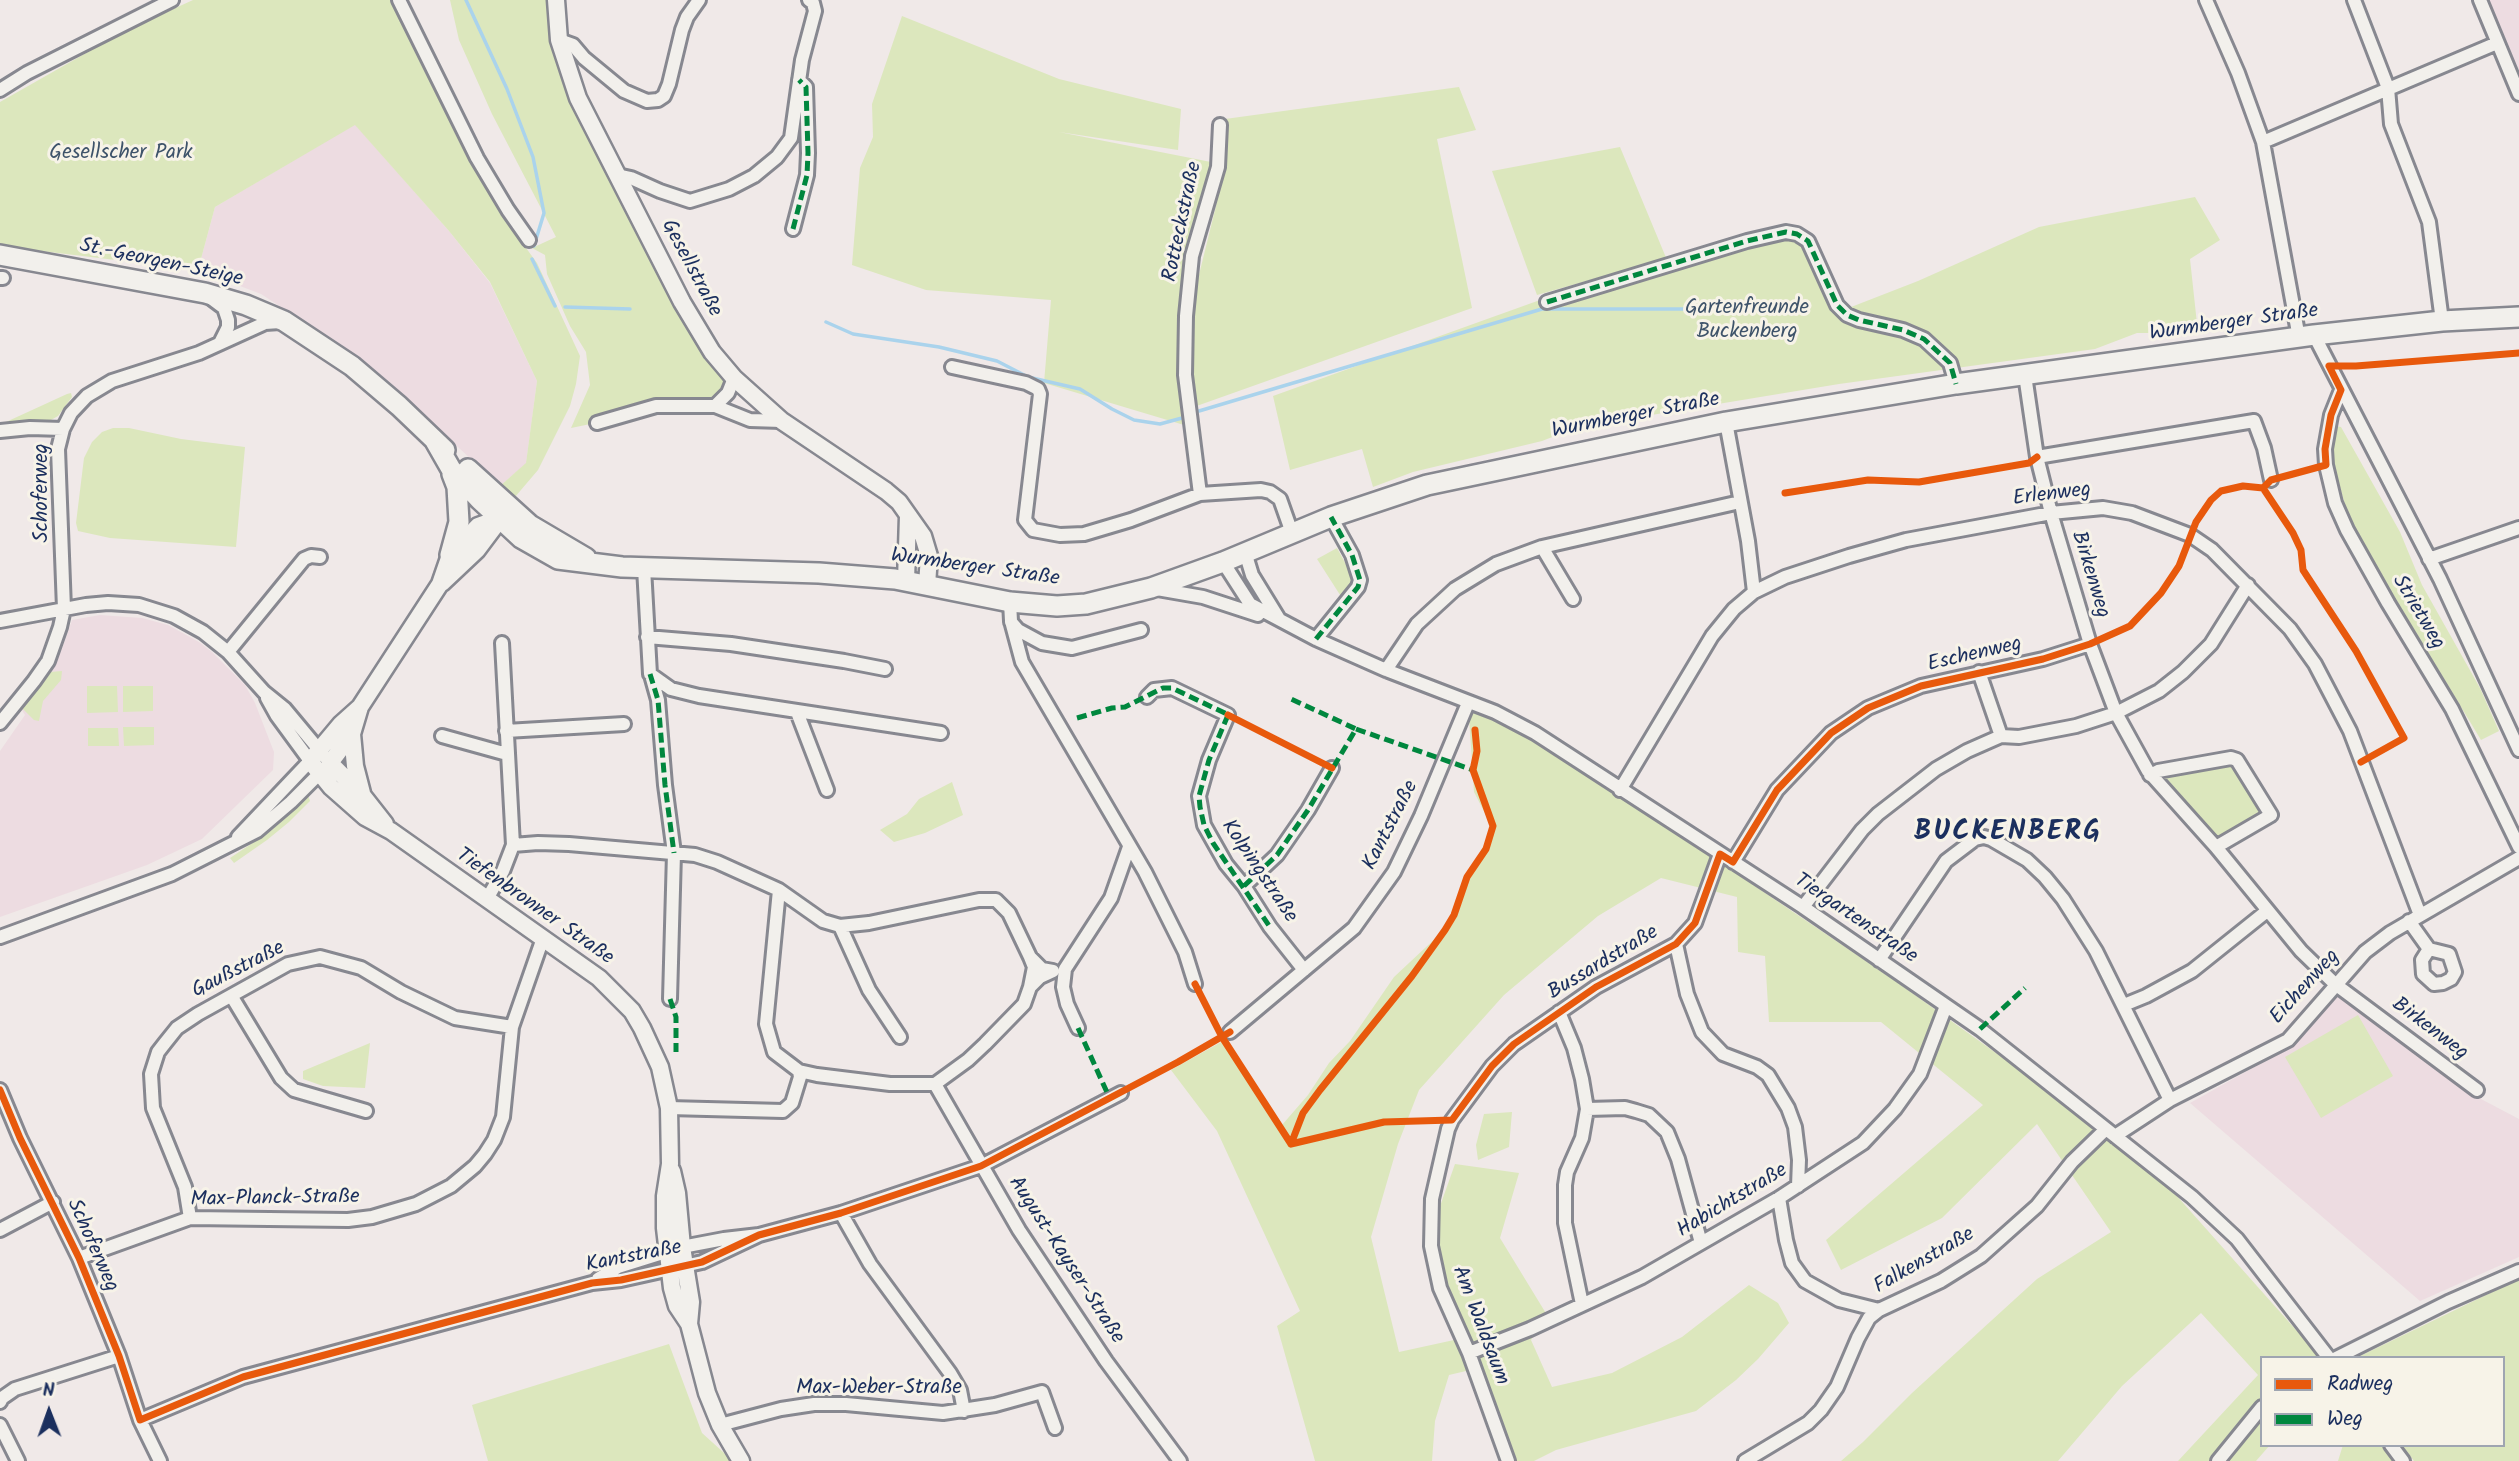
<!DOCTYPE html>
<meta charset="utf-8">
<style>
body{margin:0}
#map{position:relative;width:2519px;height:1461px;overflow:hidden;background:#f0e9e8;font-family:Kalam,sans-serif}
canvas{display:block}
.legend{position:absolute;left:2260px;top:1356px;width:245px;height:91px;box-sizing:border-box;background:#f7f3e8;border:2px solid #9fa5b1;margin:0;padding:9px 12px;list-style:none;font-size:21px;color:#1b2f5e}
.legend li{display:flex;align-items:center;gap:14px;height:35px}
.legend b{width:35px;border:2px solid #9fa5b1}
.north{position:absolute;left:14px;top:1377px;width:70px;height:70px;-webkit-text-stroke:5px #f7f3e8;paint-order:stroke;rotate:359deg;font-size:19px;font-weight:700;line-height:28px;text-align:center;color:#1b2f5e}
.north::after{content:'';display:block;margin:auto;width:24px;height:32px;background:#1b2f5e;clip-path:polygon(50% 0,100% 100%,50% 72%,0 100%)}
</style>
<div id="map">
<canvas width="2519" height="1461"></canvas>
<ul class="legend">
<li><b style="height:9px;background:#e8590c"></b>Radweg</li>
<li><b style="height:9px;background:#00873e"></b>Weg</li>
</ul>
<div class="north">N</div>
</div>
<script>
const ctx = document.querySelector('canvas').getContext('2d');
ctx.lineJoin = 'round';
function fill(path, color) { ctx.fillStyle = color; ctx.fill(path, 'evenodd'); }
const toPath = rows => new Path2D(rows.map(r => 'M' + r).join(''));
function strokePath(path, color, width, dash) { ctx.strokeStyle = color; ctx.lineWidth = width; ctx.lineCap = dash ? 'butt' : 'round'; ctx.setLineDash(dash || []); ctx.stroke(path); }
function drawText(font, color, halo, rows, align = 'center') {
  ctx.font = font + ' Kalam,sans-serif'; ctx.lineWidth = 6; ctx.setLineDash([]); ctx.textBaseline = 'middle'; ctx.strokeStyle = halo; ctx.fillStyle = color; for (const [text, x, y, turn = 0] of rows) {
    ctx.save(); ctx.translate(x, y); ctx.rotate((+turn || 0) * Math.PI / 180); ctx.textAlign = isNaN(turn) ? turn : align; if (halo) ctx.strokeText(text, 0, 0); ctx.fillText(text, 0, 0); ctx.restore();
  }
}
fill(toPath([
 [2488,0,2519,0,2519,69,2518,69],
 [355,124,449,231,490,283,537,381,526,464,500,486,391,385,342,347,261,294,198,270,215,207],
 [100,615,142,618,168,625,199,642,212,652,245,685,255,703,274,752,273,770,202,839,147,865,0,917,0,751,25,715,20,707,62,649,72,620],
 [2336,993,2481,1099,2519,1119,2519,1257,2420,1301,2190,1103,2292,1046]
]), '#eddce1');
fill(toPath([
 [193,0,391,0,472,160,502,215,537,263,580,356,576,384,570,406,538,470,515,497,500,486,526,463,537,381,490,282,449,231,355,125,215,207,198,270,0,246,0,102,123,32],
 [450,0,552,0,559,60,727,378,721,397,571,428,590,385,586,352,570,326,547,274,545,255,532,248,556,237,492,114,459,40],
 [902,16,1059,79,1181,109,1178,150,1059,132,1216,163,1185,277,1180,355,1184,425,1044,383,1051,300,926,290,852,265,860,168,873,137,872,104],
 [1459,87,1476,130,1437,139,1472,308,1191,408,1195,291,1216,206,1225,119],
 [1620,147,1667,260,1657,261,1537,295,1492,171],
 [2195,197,2220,240,2190,259,2198,333,2137,333,2095,349,1839,384,1609,422,1568,431,1542,441,1413,472,1373,487,1362,449,1290,470,1273,396,1540,300,1772,234,1802,238,1837,316,1846,309,1918,281,2039,227],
 [67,394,71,393,72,397,58,416,51,420,6,422],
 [2335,426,2341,427,2400,532,2422,585,2480,688,2499,731,2481,740,2360,540,2346,508,2331,457,2331,437],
 [113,428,129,428,181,439,245,447,236,547,110,538,78,531,76,523,84,458,92,442,102,432],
 [1337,548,1355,581,1342,598,1317,559],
 [62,671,61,680,43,701,39,721,34,720,21,707,50,672],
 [87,686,117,686,118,712,87,713],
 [123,686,153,686,153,711,123,712],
 [1468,703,1534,737,1894,980,2038,1083,2176,1195,2321,1358,2262,1358,2262,1445,2270,1445,2256,1461,2178,1461,2258,1375,2201,1313,2122,1386,2058,1461,1841,1461,1863,1442,1912,1393,2037,1279,2111,1232,2037,1124,1942,1218,1841,1270,1826,1240,1983,1105,1881,1022,1769,1022,1765,956,1738,952,1737,897,1661,878,1598,916,1504,995,1419,1090,1398,1144,1371,1237,1399,1352,1454,1340,1451,1297,1437,1253,1439,1209,1455,1164,1519,1173,1500,1238,1547,1315,1531,1340,1552,1387,1612,1373,1682,1337,1749,1285,1778,1303,1789,1323,1758,1359,1736,1380,1696,1411,1556,1450,1534,1461,1512,1461,1484,1383,1466,1371,1449,1375,1435,1421,1432,1461,1315,1461,1277,1326,1300,1311,1217,1131,1171,1070,1223,1041,1282,1125,1308,1095,1329,1063,1350,1041,1394,977,1455,920,1471,874,1492,827,1474,792],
 [123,727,154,727,154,745,124,746],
 [88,728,118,728,119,746,88,746],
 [2231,758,2270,815,2217,842,2161,774],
 [952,782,963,815,925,833,894,842,880,830,907,814,919,799],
 [308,795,310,801,289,822,267,840,234,863,230,858,272,830],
 [2358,1015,2393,1076,2321,1118,2285,1057],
 [370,1043,365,1088,323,1086,303,1079,303,1071],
 [1512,1112,1509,1147,1478,1160,1476,1145,1484,1114],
 [2519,1279,2519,1461,2414,1461,2402,1445,2503,1445,2503,1358,2356,1358],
 [669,1344,702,1433,733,1461,488,1461,472,1405],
 [2343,1445,2389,1445,2401,1461,2338,1461]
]), '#dce7bd');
strokePath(toPath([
 [466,0,507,89,533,157,544,213,534,246],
 [532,259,555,306],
 [565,307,630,309],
 [826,322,853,334,939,347,997,361,1028,377,1080,389,1112,409,1134,420,1160,424,1182,418],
 [1199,411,1542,309,1711,309]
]), '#aad3ec', 3.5);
const minor = toPath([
 [399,0,477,158,508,210,529,240],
 [2206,0,2238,73,2263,142,2299,338],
 [2354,0,2388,88,2391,124,2429,222,2442,321],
 [2480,0,2519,94],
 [559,40,573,45,584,58,624,91,647,101,658,100,664,96,669,84,682,30,687,17,699,0],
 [0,90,27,73,172,0],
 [2263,142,2497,43],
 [617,175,631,178,660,191,690,201,729,189,754,176,777,157,791,138,802,60,815,11,813,3,809,0],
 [793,229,807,175,808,153,806,87,799,80],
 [0,278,3,278],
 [212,299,224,308,228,320,228,327,220,343],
 [1547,302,1747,241,1786,232,1797,234,1808,241,1837,305,1847,315,1859,320,1903,330,1924,339,1950,363,1956,384],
 [2314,335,2440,579,2519,750],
 [952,367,1026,383,1038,389,1040,394,1025,520,1033,530,1060,535,1084,534,1131,520,1200,494,1261,490,1270,492,1280,499,1292,533],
 [2025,375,2037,457,2051,513,2090,644,2116,713,2148,771,2216,847,2301,951,2335,984,2477,1090],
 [2341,390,2331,415,2325,449,2326,465,2335,503,2347,530,2388,603,2452,709,2519,847],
 [715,406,750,420,782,421],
 [1726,422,1748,541,1754,592],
 [597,423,656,406,715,406,728,393,734,378],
 [0,431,30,428,63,429],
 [2037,457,2254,421,2264,448,2271,480],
 [1200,494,1185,375,1186,316,1192,256,1218,167,1220,125],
 [1542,547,1573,599],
 [1245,552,1252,575,1279,619],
 [2429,559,2519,528],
 [1223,562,1250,604,1316,639,1386,670,1495,712,1535,733,1803,907,1980,1029,2192,1197,2237,1239,2329,1358],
 [644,568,650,674,671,689,699,696,941,733],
 [1157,589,1203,597,1258,615],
 [1010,602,1011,621,1022,662,1145,872,1185,952,1195,984],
 [0,621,86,605,108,603,139,605,174,616,203,632,228,652,264,692,285,709,330,763,291,802,257,831,172,874,0,937],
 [1011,622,1018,630,1042,643,1072,648,1141,630],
 [647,637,731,644,844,661,885,669],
 [1316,639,1358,587,1360,580,1352,555,1331,517],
 [228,652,304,559,311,556,320,557],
 [1386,670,1417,624,1455,589,1496,564,1542,547,1740,502],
 [1979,672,2001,736,2019,737,2076,726,2116,713,2159,691,2183,672,2211,644,2248,585],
 [651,675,658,700,665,785,674,853,670,999],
 [1147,697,1154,690,1172,688,1228,715,1209,760,1199,796,1204,825,1226,864,1244,886,1270,927,1304,970],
 [797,712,827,790],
 [0,723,34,681,48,661,60,627,64,609,58,449,63,429,71,413,87,396,112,381,199,353,265,323,280,322],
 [506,731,624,724],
 [442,736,507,754],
 [2150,775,2158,771,2231,758,2237,760,2271,815,2216,847],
 [1620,790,1712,636,1734,609,1754,592,1785,577,1849,556,1906,540,2051,513,2103,508,2132,513,2190,535,2212,550,2290,629,2315,664,2350,731,2420,915],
 [238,837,310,761,277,716,267,698],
 [513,845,538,843,569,844,695,855,717,862,779,890,823,921,840,926,869,923,979,900,996,900,1009,913,1030,957,1034,967,1030,987,1024,1004,985,1044,968,1060,935,1084],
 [1733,862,1777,790,1831,733,1868,708,1921,686,2043,659,2090,644],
 [1244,886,1277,855,1308,810,1332,768],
 [779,890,766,1024,774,1052,799,1071,817,1075,890,1084,935,1084,1019,1230,1106,1361,1180,1461],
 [487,899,503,871,513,845,502,643],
 [1803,907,1862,830,1878,814,1936,769,1967,751,2001,736],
 [2409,921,2429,949,2449,954,2455,972,2451,979,2443,983,2434,984,2423,974,2422,960,2429,949],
 [840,926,869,990,900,1037],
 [1676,944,1687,994,1702,1032,1723,1054,1757,1067,1768,1075,1788,1108,1795,1127,1799,1160,1798,1186],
 [1030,957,1042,969,1053,971,1040,977,1031,986],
 [1879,960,1946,861,1975,839,1984,837,1991,839,2027,860,2045,877,2063,899,2096,951,2170,1100],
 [232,997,281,1078,294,1090,366,1111],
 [2124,1005,2146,996,2192,971,2267,911],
 [1559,1012,1574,1048,1582,1079,1587,1109,1582,1138,1567,1172,1565,1185,1565,1223,1582,1304],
 [1078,1028,1067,1004,1063,987,1065,969,1111,898,1129,847],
 [1230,1032,1354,928,1394,872,1421,816,1468,703],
 [0,1090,20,1138,79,1258,119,1356,140,1420,160,1461],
 [669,1108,783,1111,792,1103,800,1077,799,1071],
 [1587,1109,1625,1108,1636,1111,1649,1115,1667,1132,1678,1159,1701,1243],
 [2115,1136,2170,1100,2288,1040,2365,952,2390,933,2519,858],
 [1779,1198,1786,1240,1792,1263,1805,1281,1839,1300,1879,1310],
 [841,1213,870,1264,950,1373,960,1390,964,1411],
 [190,1218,185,1187,153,1108,151,1074,158,1052,165,1043,177,1028,198,1014,288,964,320,957,361,968,401,992,455,1018,512,1027],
 [0,1230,53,1202],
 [79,1258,190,1218,348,1220,372,1217,416,1204,451,1186,475,1166,485,1154,494,1140,503,1117,512,1027,543,938],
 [598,1279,618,1267,682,1247,724,1239,759,1235,841,1213,981,1166,1121,1093],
 [1469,1353,1530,1329,1642,1277,1779,1198,1863,1143,1895,1109,1920,1074,1946,1006],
 [2336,1358,2448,1302,2519,1271],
 [0,1402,2,1398,15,1389,119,1356],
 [140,1420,243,1377,592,1283,621,1280,702,1262,759,1235],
 [0,1425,18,1461],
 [720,1425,781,1409,814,1404,846,1404,943,1413,995,1405,1042,1392,1055,1428],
 [2391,1445,2403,1461],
 [1508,1461,1469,1353,1440,1288,1431,1246,1432,1199,1448,1129,1452,1120,1492,1066,1514,1044,1596,987,1676,944,1695,923,1720,854],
 [1745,1461,1808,1423,1821,1410,1837,1387,1858,1338,1869,1318,1879,1310,1941,1281,1981,1256,2037,1206,2072,1162,2106,1129],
 [2218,1461,2262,1407]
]);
const tertiary = toPath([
 [556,0,559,40,578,98,682,302,712,352,734,378,782,421,886,491,899,502,923,536,929,556,927,585],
 [500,518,478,526,450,555,440,584,360,707,341,724,310,761,331,787,365,817,391,831,599,978,632,1011,642,1028,660,1067,669,1108,670,1164,665,1196,665,1228,672,1288,677,1306,689,1324,707,1393,720,1425,741,1461],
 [906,581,908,516],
 [442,583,477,550,504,514],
 [360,707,352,734,330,763,363,796,385,824],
 [352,734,355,766,362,793],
 [672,1171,677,1193,682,1247,691,1302,689,1324]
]);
const secondary = toPath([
 [0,255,205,293,246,305,284,321,352,366,399,406,445,450],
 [435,441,451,469,480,500,521,538,558,559,622,567,819,573,895,579,1010,602,1057,606,1086,604,1151,588,1223,562,1331,517,1427,485,1726,422,1956,384,2314,335,2442,321,2519,317],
 [468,469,530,525,586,558],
 [450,555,459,522,457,487,452,474]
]);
strokePath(minor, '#878890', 18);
strokePath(tertiary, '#878890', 21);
strokePath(secondary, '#878890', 24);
strokePath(minor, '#f2f0ec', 12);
strokePath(tertiary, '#f2f0ec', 16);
strokePath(secondary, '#f2f0ec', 19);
strokePath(toPath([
 [793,229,807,175,808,153,806,87,799,80],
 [1547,302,1747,241,1786,232,1797,234,1808,241,1837,305,1847,315,1859,320,1903,330,1924,339,1950,363,1956,384],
 [1316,639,1358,587,1360,580,1352,555,1331,517],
 [650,674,658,700,665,785,674,853],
 [1228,715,1209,760,1199,796,1200,807,1204,825,1213,843,1270,927],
 [1077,718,1112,708,1125,707,1163,688,1172,688,1233,717],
 [1356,729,1473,770],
 [1244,886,1277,855,1308,810,1356,729,1289,698],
 [670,999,676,1017,676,1052],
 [1078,1028,1110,1099],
 [1980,1029,2025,988]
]), '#00873e', 5, [10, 5]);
strokePath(toPath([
 [2263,488,2293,533,2301,550,2303,570,2356,651,2404,738,2361,762],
 [1785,493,1868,480,1919,482,2029,463,2037,457],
 [1228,715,1332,768],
 [1195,984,1222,1037,1291,1144],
 [0,1090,20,1138,79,1258,119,1356,140,1420,243,1377,592,1283,621,1280,702,1262,759,1235,841,1213,981,1166,1178,1062,1230,1032],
 [1291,1144,1384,1122,1452,1120,1492,1066,1514,1044,1596,987,1676,944,1695,923,1720,854,1733,862,1777,790,1831,733,1868,708,1921,686,2043,659,2090,644,2130,626,2161,593,2179,566,2196,522,2211,500,2221,491,2243,486,2263,488,2271,480,2326,465,2325,449,2331,415,2341,390,2329,366,2356,366,2519,353],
 [1291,1144,1303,1113,1320,1090,1412,976,1445,930,1454,915,1467,877,1486,849,1493,826,1473,770,1477,751,1475,730]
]), '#e8590c', 7);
drawText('21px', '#3e536a', '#f7f3e8', [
 ["Gesellscher Park",121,154],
 ["Gartenfreunde",1747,309],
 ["Buckenberg",1747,333]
]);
drawText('21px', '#1b2f5e', '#f7f3e8', [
 ["Rotteckstraße",1184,222,-78],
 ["St.-Georgen-Steige",161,264,12],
 ["Gesellstraße",690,269,62],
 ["Wurmberger Straße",2234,324,-8],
 ["Wurmberger Straße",1636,417,-11],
 ["Schoferweg",43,493,-90],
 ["Erlenweg",2052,496,-7],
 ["Wurmberger Straße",975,569,8],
 ["Birkenweg",2089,575,73],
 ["Strietweg",2417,613,59],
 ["Eschenweg",1975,656,-13],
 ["Kantstraße",1392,826,-63],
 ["Kolpingstraße",1258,872,56],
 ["Tiefenbronner Straße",534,908,35],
 ["Tiergartenstraße",1855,920,34],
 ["Bussardstraße",1604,964,-31],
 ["Gaußstraße",239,971,-27],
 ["Eichenweg",2306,988,-48],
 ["Birkenweg",2429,1030,37],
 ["Max-Planck-Straße",275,1200,-1],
 ["Habichtstraße",1733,1202,-31],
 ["Schoferweg",91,1246,66],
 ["Kantstraße",634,1258,-11],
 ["August-Kayser-Straße",1065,1261,57],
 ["Falkenstraße",1925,1262,-30],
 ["Am Waldsaum",1479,1326,69],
 ["Max-Weber-Straße",879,1389]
]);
ctx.letterSpacing = '2px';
drawText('bold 28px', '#1b2f5e', '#f7f3e8', [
 ["BUCKENBERG",2008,834]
]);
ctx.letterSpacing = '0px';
</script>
